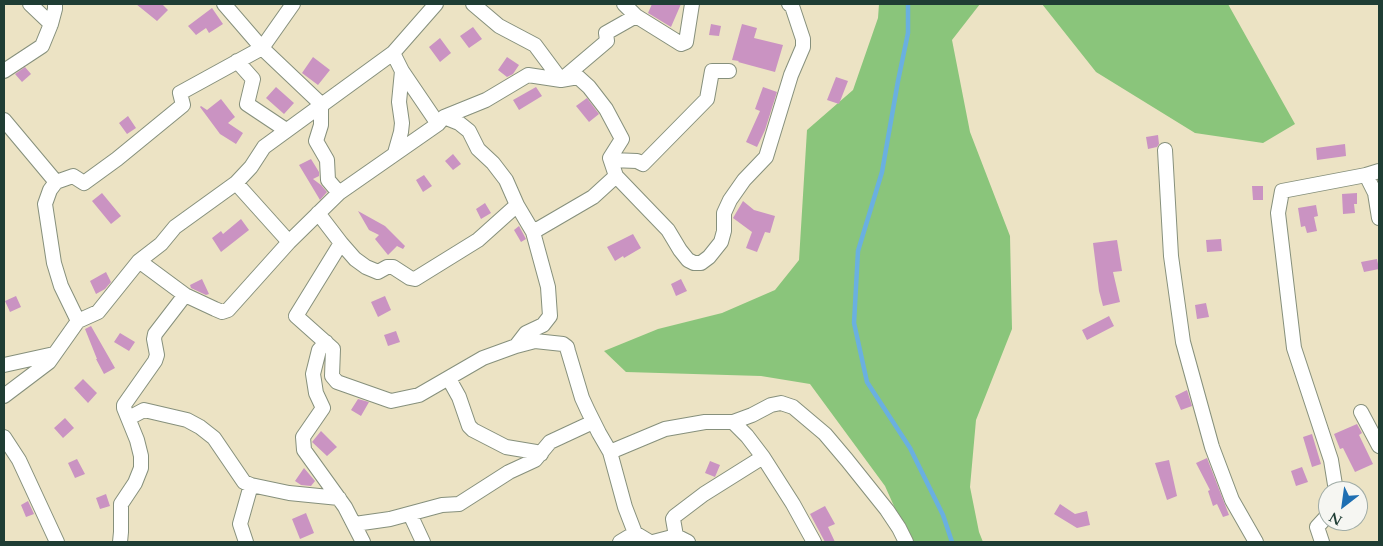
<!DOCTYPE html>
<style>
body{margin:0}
#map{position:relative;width:1383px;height:546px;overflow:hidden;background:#ece3c4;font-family:Cardo,serif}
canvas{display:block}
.frame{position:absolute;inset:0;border:5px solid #1f3d34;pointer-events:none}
.north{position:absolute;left:1318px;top:481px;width:50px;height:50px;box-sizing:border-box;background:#f6f6f2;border:1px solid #a0aca6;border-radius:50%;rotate:210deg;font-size:14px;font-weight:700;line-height:20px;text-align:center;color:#1f3d34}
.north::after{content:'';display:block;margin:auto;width:18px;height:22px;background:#1f6fb2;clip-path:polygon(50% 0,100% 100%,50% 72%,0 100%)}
</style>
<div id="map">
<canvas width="1383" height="546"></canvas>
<div class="frame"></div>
<div class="north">N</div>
</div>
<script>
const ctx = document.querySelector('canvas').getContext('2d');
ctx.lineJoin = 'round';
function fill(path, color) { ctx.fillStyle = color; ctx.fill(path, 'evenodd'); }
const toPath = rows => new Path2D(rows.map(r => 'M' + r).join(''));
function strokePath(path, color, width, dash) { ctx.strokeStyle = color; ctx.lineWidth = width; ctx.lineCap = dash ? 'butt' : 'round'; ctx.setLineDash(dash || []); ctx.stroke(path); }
fill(toPath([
 [879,4,980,4,952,40,970,132,1010,236,1012,329,976,420,970,487,979,532,983,542,910,542,885,486,810,384,761,376,626,372,604,351,658,329,722,313,775,290,799,260,807,130,853,90,878,18],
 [1042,4,1228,4,1295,124,1263,143,1195,133,1096,72]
]), '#8ac57b');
strokePath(toPath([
 [908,4,908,33,898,81,882,172,858,251,854,323,867,382,910,448,943,515,952,542]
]), '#6ab0e0', 4.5);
fill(toPath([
 [136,4,162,4,168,10,157,21],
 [652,4,681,4,671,27,648,13],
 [212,8,223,24,209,33,206,28,196,35,188,26],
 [711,24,721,26,719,36,709,35],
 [742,24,757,28,754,38,783,45,775,72,738,62,739,61,732,60],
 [473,27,482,39,469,48,460,36],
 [440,38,451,53,440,62,429,47],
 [313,57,330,70,318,85,302,73],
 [507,57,519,65,513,74,507,77,498,70],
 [25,67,31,74,22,82,15,74],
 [836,77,848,81,839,104,827,100],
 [276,87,294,103,284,114,266,98],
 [536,87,542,96,519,110,513,100],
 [763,87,777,92,765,130,757,147,746,142,760,111,755,109],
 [587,98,599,114,589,122,576,106],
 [221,99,235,117,228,123,243,133,236,144,220,134,200,107,201,106,207,110],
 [128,116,136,128,127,134,119,123],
 [1158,135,1159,144,1157,147,1148,149,1146,137],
 [1345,144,1346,156,1317,160,1316,148],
 [453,154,461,164,453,170,445,161],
 [311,159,319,172,319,176,313,179,321,185,327,192,320,200,299,165],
 [424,175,432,186,423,192,416,180],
 [1252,186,1263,186,1263,200,1253,200],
 [102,193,121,216,111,224,92,201],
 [1357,193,1357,204,1354,204,1355,213,1343,214,1342,194],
 [743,201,754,210,775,216,770,233,765,232,757,252,746,248,752,232,733,218],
 [485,203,491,213,481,219,476,209],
 [1316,205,1318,216,1314,217,1317,231,1307,233,1305,226,1301,227,1298,208],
 [358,211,385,226,405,246,403,249,397,246,388,255,375,239,379,235,369,230],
 [241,219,249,230,221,252,212,238,221,231,223,234],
 [519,226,526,239,521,242,514,230],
 [633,234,641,248,624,258,623,256,615,261,607,247],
 [1221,239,1222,251,1207,252,1206,240],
 [1117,240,1122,271,1113,272,1120,302,1103,306,1099,291,1093,243],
 [1377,259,1379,269,1364,272,1361,262],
 [106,272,111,282,105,289,96,294,90,281],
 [202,279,209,294,206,295,191,288,190,285],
 [681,279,687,291,676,296,671,284],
 [16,296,21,307,10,312,5,301],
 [385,296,391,310,378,317,371,302],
 [1206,303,1209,317,1197,319,1195,305],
 [1109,316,1114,326,1087,340,1082,330],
 [91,326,115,368,104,374,96,359,97,359,85,329],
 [396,331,400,342,388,346,384,335],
 [120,333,135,342,129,351,114,342],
 [83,379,97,393,88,403,74,388],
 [1187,390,1192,406,1181,410,1175,396],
 [358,399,369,402,361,416,351,410],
 [65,418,74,428,63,438,54,428],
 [1357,424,1362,433,1359,435,1373,464,1355,472,1343,448,1340,449,1334,434],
 [321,431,337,447,327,456,312,442],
 [1312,434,1321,464,1312,467,1303,437],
 [1207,458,1229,515,1223,517,1217,504,1213,506,1208,491,1210,490,1196,463],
 [77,459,85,474,75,478,68,463],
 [1169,460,1177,496,1167,500,1155,463],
 [710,461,720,465,715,477,705,473],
 [1302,467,1308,482,1296,486,1291,471],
 [304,468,315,481,311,486,301,485,295,481],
 [106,494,110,506,100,509,96,498],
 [28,501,34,514,26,517,21,505],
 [1060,504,1075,514,1087,511,1090,525,1077,528,1054,514],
 [825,506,835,524,828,527,835,542,825,542,810,514],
 [306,513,314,533,300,539,292,519]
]), '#ca93c2');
const minor = toPath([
 [30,4,51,24],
 [224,4,262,48,321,104,321,125,316,141,327,160,328,180,339,193],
 [473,4,499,26,535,45,561,80,578,77,589,87,606,109,622,139,610,158,616,176,668,230,680,250,688,260,694,263,701,263,709,257,721,242,724,231,724,213,730,200,744,180,766,157,791,75,803,47,803,39,792,6,789,4],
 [624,4,636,16,681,44,686,42,692,4],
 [393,53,402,71,438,124],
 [237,61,253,79,247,104,286,130],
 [4,71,42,46,51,24,55,9,55,4],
 [444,117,459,123,469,131,478,149,493,163,506,180,517,205,533,232,548,287,550,316,543,325,526,333,516,346],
 [4,120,56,182],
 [1165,150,1171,256,1183,342,1212,447,1232,500,1256,542],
 [395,153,401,132,402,123,399,102,402,71],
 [611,160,637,161,643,164,707,99,712,71,729,71],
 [1366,175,1375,193,1379,218],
 [236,183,289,242],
 [318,213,341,243,296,316,333,349,332,376,337,382,391,401,419,395,483,358,516,346,535,341,563,344,567,347,568,351,582,398,588,411,599,433,610,452,625,507,635,533],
 [533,232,593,197,616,176],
 [341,243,355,259,366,267,378,272,387,267,393,267,410,278,415,279,478,240,517,205],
 [139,261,185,295,215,309,222,312,228,310,289,242,339,193,438,124,444,117,486,100,528,75,561,80,607,41,606,33,636,16],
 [78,321,61,286,54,263,45,204,50,190,56,182,73,176,84,183,117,159,183,105,180,93,262,48,293,4],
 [326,342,319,350,313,374,316,393,323,408,303,437,304,450,345,507,363,542],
 [4,365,54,354],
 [449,379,459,397,469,426,473,430,506,447,536,452,541,454],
 [4,396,49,362,78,321,98,312,139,261,161,244,175,227,236,183,251,167,264,147,393,53,436,4],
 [1361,412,1379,446],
 [129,418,144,410,187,420,200,427,214,438,244,482,251,485,289,493,339,498],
 [733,422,752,415,771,405,781,403,793,407,825,434,847,460,887,510,899,528,906,542],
 [4,437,19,460,57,542],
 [610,452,665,429,705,422,733,422,747,436,763,457,793,504,814,542],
 [1336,491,1331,460,1294,348,1278,213,1282,191,1366,175,1379,171],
 [410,514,423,542],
 [355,524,390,519,442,505,459,504,509,472,535,460,550,442,593,422],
 [676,536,673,519,675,516,704,494,763,457],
 [120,542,121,532,121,504,135,483,141,468,141,456,137,440,124,408,124,405,155,361,157,355,154,339,155,334,185,295],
 [246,542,240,524,251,485],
 [620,542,635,533,650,542],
 [653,542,676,536,688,542],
 [1322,542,1317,527,1328,515]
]);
strokePath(minor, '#86907c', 16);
strokePath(minor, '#fff', 14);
</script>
